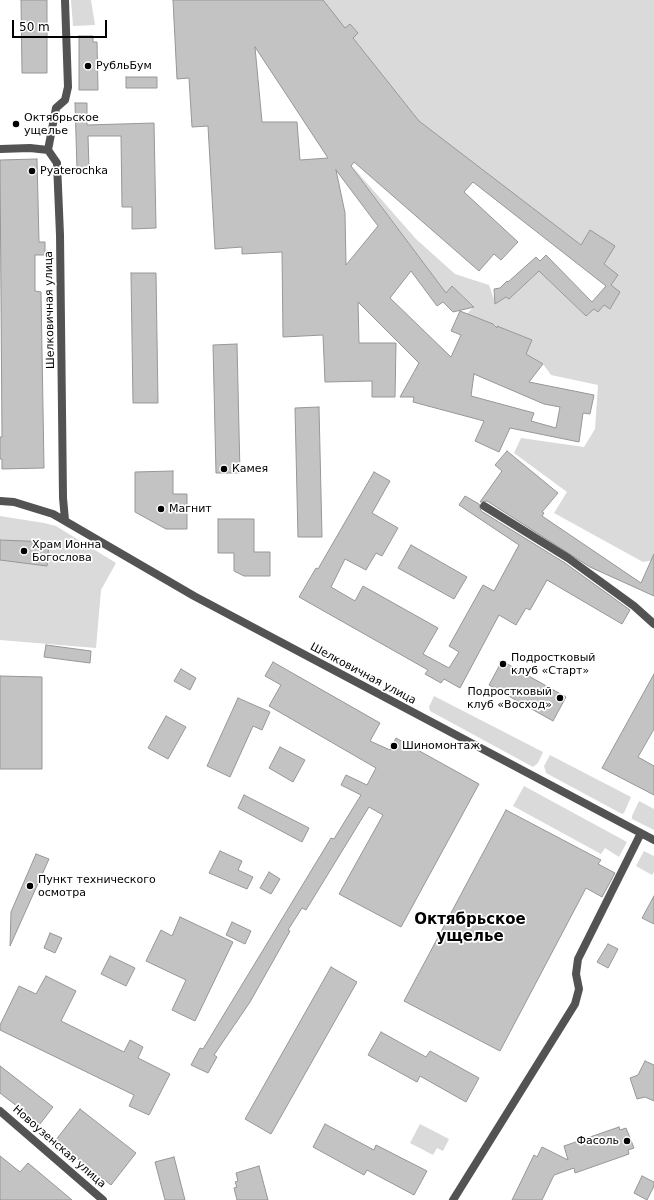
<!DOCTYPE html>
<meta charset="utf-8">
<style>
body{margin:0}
#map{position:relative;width:654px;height:1200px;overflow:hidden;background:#fff;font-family:"DejaVu Sans",sans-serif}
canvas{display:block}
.scale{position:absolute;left:12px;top:20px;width:95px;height:18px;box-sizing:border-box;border:2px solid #000;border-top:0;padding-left:5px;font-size:12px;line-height:14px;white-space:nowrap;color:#000;-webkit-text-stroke:3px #fff;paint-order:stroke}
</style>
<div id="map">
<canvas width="654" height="1200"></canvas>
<div class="scale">50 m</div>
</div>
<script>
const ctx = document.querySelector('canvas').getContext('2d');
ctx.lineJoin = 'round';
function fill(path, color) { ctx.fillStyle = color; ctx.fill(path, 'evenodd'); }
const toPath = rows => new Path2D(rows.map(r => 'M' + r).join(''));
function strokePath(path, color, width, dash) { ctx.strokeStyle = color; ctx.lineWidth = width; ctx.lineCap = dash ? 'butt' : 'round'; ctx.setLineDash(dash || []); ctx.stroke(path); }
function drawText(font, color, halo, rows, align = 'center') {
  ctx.font = font + ' "DejaVu Sans",sans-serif'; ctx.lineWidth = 3.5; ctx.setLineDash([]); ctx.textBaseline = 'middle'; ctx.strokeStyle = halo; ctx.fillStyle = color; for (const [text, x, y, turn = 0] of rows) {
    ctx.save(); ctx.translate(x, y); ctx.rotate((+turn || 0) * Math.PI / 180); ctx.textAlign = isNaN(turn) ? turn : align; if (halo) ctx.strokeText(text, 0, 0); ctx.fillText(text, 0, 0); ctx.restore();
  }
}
fill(toPath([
 [71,0,91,0,95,25,73,26],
 [323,0,654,0,654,560,643,562,554,513,567,492,514,453,521,438,584,447,595,429,598,385,551,375,543,364,526,354,532,340,467,314,474,306,452,286,446,293,351,165,416,239,455,274,489,285,495,302,506,297,509,299,539,271,586,316,594,309,598,312,604,305,610,309,620,292,611,285,617,275,604,264,614,246,590,230,581,245,420,122,353,38,358,33,350,24,345,28],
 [0,516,44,523,56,526,116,563,101,590,96,648,0,640],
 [434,696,543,752,538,763,533,767,430,711,429,707],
 [550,755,631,797,624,813,622,814,546,773,544,766],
 [524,786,627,842,619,857,605,848,601,854,513,806],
 [639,801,654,809,654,830,632,819,632,816],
 [644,851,654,856,654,872,652,875,636,866],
 [420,1124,449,1139,443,1151,437,1148,433,1155,410,1143]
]), '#dadada');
const building = toPath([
 [21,0,47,0,47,73,22,73,21,0],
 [173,0,323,0,345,28,350,24,358,33,353,38,419,121,581,245,590,230,615,246,604,264,618,275,611,285,620,292,610,309,604,305,598,312,594,309,586,316,539,271,509,299,506,297,495,304,494,289,500,288,507,281,508,282,536,257,540,261,546,255,592,302,606,286,473,182,464,192,518,242,501,260,494,254,479,271,354,162,351,166,446,293,452,286,474,307,453,312,443,302,437,306,411,271,390,298,451,357,461,335,451,331,460,311,493,324,497,328,497,326,532,340,526,354,543,364,529,382,594,395,590,414,583,413,579,442,510,428,499,452,475,441,484,421,413,402,414,397,400,397,419,363,358,302,359,343,396,343,395,397,372,397,372,381,325,382,323,335,283,337,282,252,242,254,242,247,215,249,208,126,192,127,189,78,177,79,173,0],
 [255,47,286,94,328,158,300,160,297,122,262,122,255,47],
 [336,170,378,226,346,265,345,213,336,170],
 [474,374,544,404,560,407,556,428,531,421,534,413,471,396,474,374],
 [79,36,93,36,93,42,97,42,98,90,79,90,79,36],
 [126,77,157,77,157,88,126,88,126,77],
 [75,103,87,103,87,125,154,123,156,228,132,229,132,207,122,207,121,136,88,136,89,168,77,169,75,103],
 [37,159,39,242,45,242,45,255,35,255,35,291,41,292,44,468,2,469,2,459,0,459,0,437,2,437,0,160,37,159],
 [131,273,156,273,158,403,133,403,131,273],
 [237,344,240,473,216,473,213,345,237,344],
 [319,407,322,537,298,537,295,408,319,407],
 [507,451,558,493,542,512,544,513,542,516,641,583,654,554,654,596,590,567,487,501,480,502,502,471,495,465,507,451],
 [173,471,173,494,187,494,187,529,166,529,135,512,135,472,173,471],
 [374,472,390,481,372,513,398,528,382,556,376,553,366,570,345,559,331,587,355,601,363,586,438,628,423,654,449,668,459,652,449,646,483,585,494,591,519,545,459,505,465,496,479,504,481,511,565,563,630,610,622,624,547,580,530,610,526,608,516,625,499,615,460,688,444,679,441,683,425,674,428,670,299,597,316,568,318,569,374,472],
 [218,519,254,519,254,552,270,552,270,576,244,576,234,571,234,553,218,553,218,519],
 [0,540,49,542,47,566,0,560,0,540],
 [411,545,467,577,454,599,398,568,411,545],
 [46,645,91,651,90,663,44,657,46,645],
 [502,661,566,697,553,721,489,685,502,661],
 [273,662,380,723,370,741,390,750,396,738,479,784,401,927,339,894,383,815,369,807,306,910,302,908,288,930,290,931,250,1002,214,1055,217,1057,208,1073,191,1065,200,1048,203,1049,331,838,334,839,361,795,341,785,346,775,367,785,376,768,269,706,281,685,265,676,273,662],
 [181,669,196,678,190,690,174,681,181,669],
 [654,674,654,729,638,757,654,766,654,795,602,768,654,674],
 [0,676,42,677,42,769,0,769,0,676],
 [238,698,270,712,262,730,253,726,230,777,207,766,238,698],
 [166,716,186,727,168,759,148,748,166,716],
 [280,747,305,760,293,782,269,768,280,747],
 [244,795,309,828,302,842,238,808,244,795],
 [506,810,601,860,598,864,615,873,602,897,586,888,500,1051,404,1001,506,810],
 [220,851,242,861,238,870,253,877,247,889,209,873,220,851],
 [36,854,49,859,10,946,11,912,36,854],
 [269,872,280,879,271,894,260,888,269,872],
 [654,896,654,924,642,918,654,896],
 [180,917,233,942,195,1021,172,1010,186,980,146,961,161,930,172,936,180,917],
 [232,922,251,931,245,944,226,935,232,922],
 [50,933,62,938,55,953,44,948,50,933],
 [608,944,618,949,608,968,597,962,608,944],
 [110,956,135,968,126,986,101,974,110,956],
 [331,967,357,982,271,1134,245,1119,331,967],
 [46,976,76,991,61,1021,124,1052,130,1040,143,1047,138,1058,170,1074,149,1115,129,1106,134,1095,0,1030,0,1025,19,986,36,994,46,976],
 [381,1032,426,1057,430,1051,479,1078,466,1102,420,1076,417,1082,368,1055,381,1032],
 [645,1061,654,1065,654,1101,645,1097,637,1099,630,1078,638,1075,645,1061],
 [0,1066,53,1107,40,1124,0,1093,0,1066],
 [80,1109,136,1153,111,1185,55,1141,80,1109],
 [325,1124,374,1150,376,1145,427,1171,414,1195,367,1170,364,1175,313,1147,325,1124],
 [619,1127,620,1130,626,1128,634,1148,628,1150,629,1154,575,1173,574,1168,554,1175,542,1200,512,1200,534,1155,537,1157,542,1147,568,1160,564,1146,619,1127],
 [0,1156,20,1172,28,1163,72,1200,0,1200,0,1156],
 [174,1157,185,1200,165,1200,155,1162,174,1157],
 [259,1166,268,1200,237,1200,234,1188,237,1187,235,1182,238,1181,236,1173,259,1166],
 [642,1176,654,1182,654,1186,647,1200,634,1193,642,1176]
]);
fill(building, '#c3c3c3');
strokePath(building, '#979797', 1);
strokePath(toPath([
 [0,149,30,148,48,150,57,163,60,235,63,498,65,520],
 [48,150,56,108,65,100,68,87,65,0],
 [0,501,14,502,53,514,194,596,654,840],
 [484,506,568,558,634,606,654,624],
 [0,1111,103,1200],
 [453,1200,575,1004,579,989,576,974,578,959,641,833]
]), '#535353', 8);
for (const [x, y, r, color] of [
 [88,66,4,"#000"],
 [16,124,4,"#000"],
 [32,171,4,"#000"],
 [224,469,4,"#000"],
 [161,509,4,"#000"],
 [24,551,4,"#000"],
 [503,664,4,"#000"],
 [560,698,4,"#000"],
 [394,746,4,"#000"],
 [30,886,4,"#000"],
 [627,1141,4,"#000"]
]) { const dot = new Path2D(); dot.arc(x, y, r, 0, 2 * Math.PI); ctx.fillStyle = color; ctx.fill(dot); strokePath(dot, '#fff', 1.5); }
drawText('11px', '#000', '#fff', [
 ["РубльБум",96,66],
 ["Октябрьское",24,118],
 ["ущелье",24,131],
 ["Pyaterochka",40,171],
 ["Камея",232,469],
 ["Магнит",169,509],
 ["Храм Ионна",32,545],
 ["Богослова",32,558],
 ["Подростковый",511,658],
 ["клуб «Старт»",511,671],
 ["Подростковый",552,692,"right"],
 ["клуб «Восход»",552,705,"right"],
 ["Шиномонтаж",402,746],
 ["Пункт технического",38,880],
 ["осмотра",38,893],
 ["Фасоль",619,1141,"right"]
], 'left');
drawText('11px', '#000', '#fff', [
 ["Шелковичная улица",50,310,-91],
 ["Шелковичная улица",363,674,28],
 ["Новоузенская улица",59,1147,41]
]);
drawText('bold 15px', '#000', '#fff', [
 ["Октябрьское",470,920],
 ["ущелье",470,937]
]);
</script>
